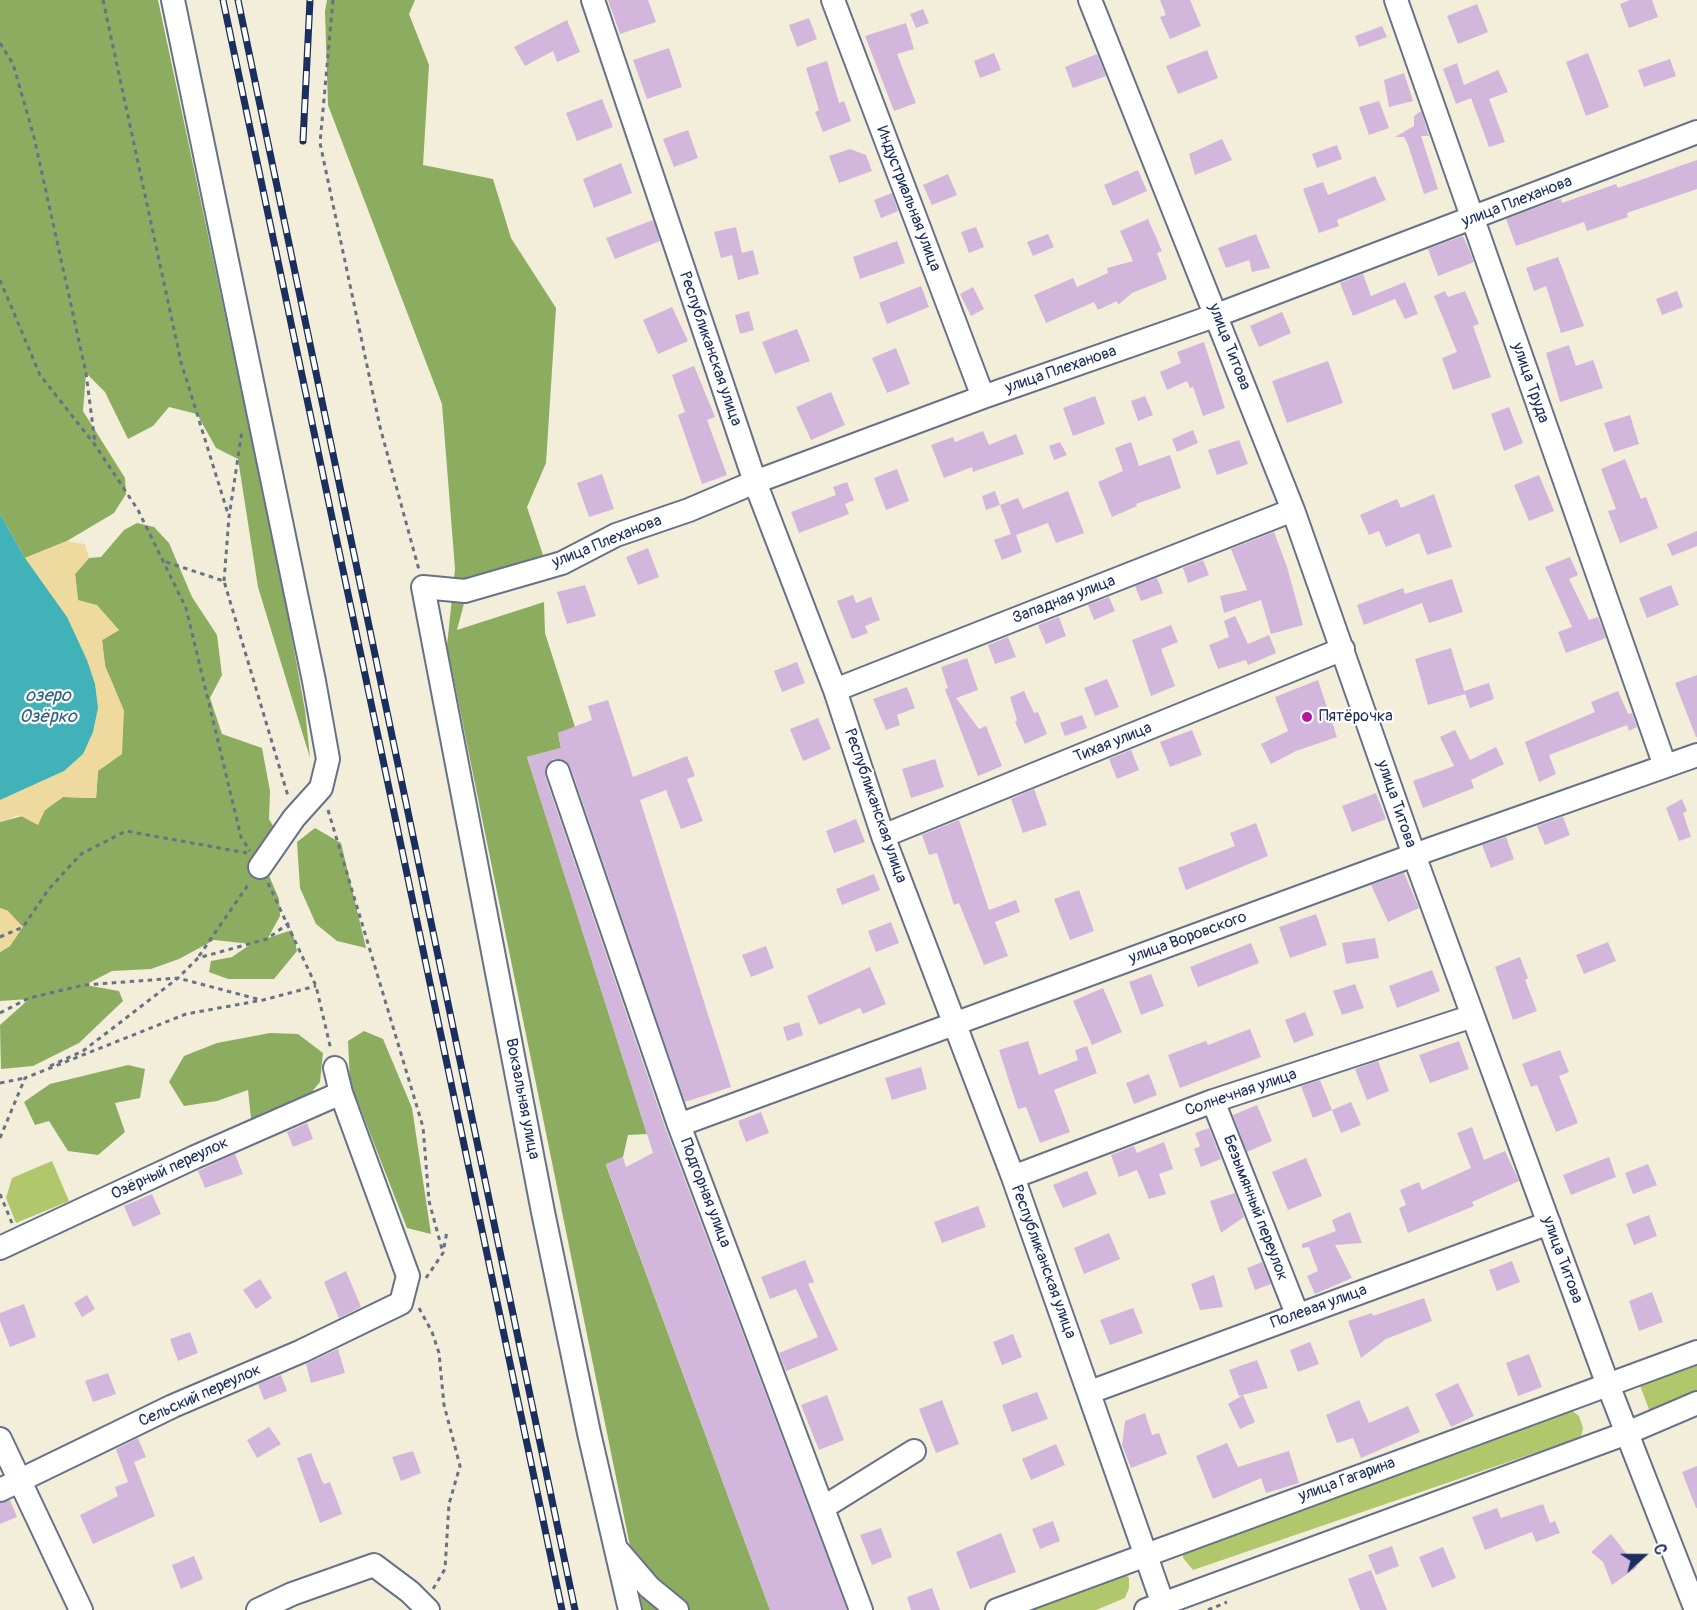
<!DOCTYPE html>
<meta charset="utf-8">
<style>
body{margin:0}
#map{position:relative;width:1697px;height:1610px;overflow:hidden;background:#f3eeda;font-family:Pangolin,sans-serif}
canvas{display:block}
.north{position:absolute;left:1613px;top:1526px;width:60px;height:60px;-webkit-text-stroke:4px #fff;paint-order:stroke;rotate:69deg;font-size:16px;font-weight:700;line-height:24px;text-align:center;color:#1b2f5e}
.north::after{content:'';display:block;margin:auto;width:21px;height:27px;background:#1b2f5e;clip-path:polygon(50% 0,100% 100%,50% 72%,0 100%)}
</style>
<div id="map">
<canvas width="1697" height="1610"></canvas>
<div class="north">С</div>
</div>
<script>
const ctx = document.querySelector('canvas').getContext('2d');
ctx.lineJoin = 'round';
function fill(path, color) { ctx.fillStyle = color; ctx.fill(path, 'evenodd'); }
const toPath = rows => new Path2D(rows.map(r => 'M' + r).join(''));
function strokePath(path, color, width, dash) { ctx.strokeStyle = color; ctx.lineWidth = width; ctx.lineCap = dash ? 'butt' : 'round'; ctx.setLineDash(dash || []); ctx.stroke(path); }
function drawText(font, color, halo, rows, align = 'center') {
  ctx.font = font + ' Pangolin,sans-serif'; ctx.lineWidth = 4.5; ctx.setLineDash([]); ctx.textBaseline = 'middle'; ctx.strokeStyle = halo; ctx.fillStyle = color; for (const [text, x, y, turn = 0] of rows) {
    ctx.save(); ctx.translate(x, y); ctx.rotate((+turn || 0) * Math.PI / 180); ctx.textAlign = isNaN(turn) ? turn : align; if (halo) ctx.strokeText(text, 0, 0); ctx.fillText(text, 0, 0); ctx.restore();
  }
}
fill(toPath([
 [52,1161,69,1201,16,1223,6,1198,12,1178],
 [1697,1361,1697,1395,1650,1412,1639,1383],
 [1570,1409,1579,1416,1583,1428,1581,1437,1193,1570,1183,1558,1184,1544],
 [1122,1570,1129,1578,1129,1588,1125,1598,1096,1610,1016,1610]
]), '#b0c76c');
fill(toPath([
 [0,0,158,0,281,578,305,710,310,758,258,587,238,459,216,448,197,414,169,407,153,426,128,439,105,392,86,373,83,411,125,478,126,494,114,513,67,541,25,558,0,514],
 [327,0,415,0,409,14,429,65,423,165,493,179,511,238,556,308,546,463,527,507,543,555,470,581,457,630,544,602,545,633,575,727,558,733,561,748,527,757,647,1134,628,1135,623,1157,606,1165,770,1610,643,1610,447,646,455,569,442,404,328,105,325,11],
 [137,523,154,527,169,543,192,597,217,635,222,675,210,698,222,734,262,748,270,791,269,819,276,831,264,864,279,899,280,916,268,938,292,930,297,951,274,979,228,979,209,972,211,961,232,957,251,944,214,940,179,959,151,969,112,971,85,985,119,991,123,1001,79,1043,33,1066,1,1069,0,1025,29,999,0,1001,0,952,10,946,8,911,0,908,0,822,45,810,63,797,96,798,98,771,124,711,105,666,102,640,119,630,78,601,75,574,89,558,101,557,124,530],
 [315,828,341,843,366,948,337,941,316,924,300,888,297,842],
 [364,1031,383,1039,412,1108,431,1234,407,1228,350,1082,348,1041],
 [270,1033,298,1034,323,1053,320,1082,301,1105,270,1125,251,1118,248,1090,217,1101,184,1106,169,1082,184,1056,217,1043],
 [128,1065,145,1069,140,1098,115,1103,125,1132,98,1155,68,1151,49,1121,35,1125,24,1102,50,1084]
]), '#8cac60');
fill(toPath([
 [67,541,85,544,89,558,75,574,78,600,97,605,119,630,102,640,105,666,124,711,122,754,98,771,96,798,62,797,45,810,38,825,19,815,0,822,0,800,64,771,87,660,66,617,25,558],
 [0,908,8,911,23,927,10,946,0,952]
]), '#eeda9e');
fill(toPath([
 [0,514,25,558,67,617,87,660,95,684,98,708,93,732,83,754,64,771,0,800]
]), '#42b2b9');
fill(toPath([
 [608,0,648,0,656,22,620,34],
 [1160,0,1190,0,1201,26,1170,39,1160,17,1166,15],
 [1630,0,1652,0,1658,17,1629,28,1620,4],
 [1477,4,1488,32,1458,44,1447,16],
 [923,9,929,23,916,28,910,14],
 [809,18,817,39,797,47,789,25],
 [567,20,580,52,557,62,553,51,525,66,514,47],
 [906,23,914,49,897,54,916,103,894,111,865,36],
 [1382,26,1387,37,1359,47,1355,36],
 [669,48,682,87,647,99,633,60],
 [1207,50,1218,78,1178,94,1166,66],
 [994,53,1001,70,980,78,974,61],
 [1588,53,1609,107,1586,116,1566,62],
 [1097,54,1106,76,1073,88,1065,67],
 [1670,59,1676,76,1644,87,1638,70],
 [827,61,839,103,844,101,851,121,823,132,815,112,819,110,806,68],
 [1457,63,1464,85,1498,70,1508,92,1489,99,1505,142,1489,147,1471,98,1456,104,1443,69],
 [1404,73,1413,101,1389,107,1384,80],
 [602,99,613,127,577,141,566,113],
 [1379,101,1389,128,1369,135,1359,107],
 [1421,111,1429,136,1421,136,1438,189,1424,194,1408,145,1404,137,1395,137,1414,126,1414,116],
 [688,130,698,158,674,167,663,139],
 [1222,139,1232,160,1195,175,1189,154],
 [1337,145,1342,159,1317,168,1312,154],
 [850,149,866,155,872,171,839,183,829,156],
 [1697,160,1697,189,1627,213,1628,217,1587,231,1584,222,1516,246,1506,219,1554,201,1561,199,1562,203,1616,184,1618,188],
 [621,163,632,193,594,208,583,179],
 [1138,170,1147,191,1113,206,1104,185],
 [948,174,957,195,932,205,923,185],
 [1375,176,1386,200,1337,220,1339,226,1319,233,1303,189,1323,182,1328,195],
 [892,193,898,211,881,218,874,200],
 [1148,219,1162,251,1157,253,1167,279,1132,293,1118,305,1117,301,1098,310,1094,302,1046,323,1034,295,1073,278,1077,287,1108,273,1107,268,1133,261,1120,231],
 [653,220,660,241,615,259,606,238],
 [736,227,742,253,753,250,759,274,738,280,732,255,721,258,714,232],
 [976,227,984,247,969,253,961,232],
 [1048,234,1054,247,1033,256,1027,242],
 [1256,234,1270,268,1252,272,1249,260,1226,268,1218,248],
 [1463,236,1474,262,1438,276,1428,249],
 [897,241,905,263,860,279,853,257],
 [1558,257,1584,326,1561,333,1546,286,1534,291,1526,268],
 [1363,274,1371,296,1405,282,1418,314,1405,319,1395,299,1353,316,1340,283],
 [921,286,929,307,887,324,879,303],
 [973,287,984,309,971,316,960,294],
 [1445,291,1448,297,1465,291,1479,324,1473,326,1491,377,1453,390,1442,358,1457,352,1434,296],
 [1677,291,1683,307,1662,315,1656,299],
 [672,307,688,341,658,354,643,320],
 [749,311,754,330,740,334,735,315],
 [1282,312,1291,333,1259,347,1250,326],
 [797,329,810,361,775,374,762,342],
 [1204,342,1225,408,1203,416,1193,387,1190,388,1187,381,1167,390,1160,372,1181,363,1177,352],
 [1569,345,1576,366,1593,360,1603,388,1560,402,1546,353],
 [896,348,910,384,887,393,872,358],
 [1328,361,1343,403,1287,423,1272,381],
 [694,366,715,417,707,420,727,475,702,484,678,415,685,412,672,375],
 [831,392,845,425,811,440,796,407],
 [1095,396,1105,424,1073,436,1063,408],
 [1145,396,1153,415,1138,421,1131,401],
 [1509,407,1523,443,1504,451,1491,414],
 [1630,415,1639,444,1614,452,1604,423],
 [1193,430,1198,443,1177,452,1172,439],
 [983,431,989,445,1016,434,1024,454,973,472,972,467,944,478,931,445,953,437,955,442],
 [1239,440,1248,464,1217,475,1208,450],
 [1060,442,1067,455,1054,460,1049,446],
 [1131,442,1139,466,1170,455,1181,488,1136,504,1137,506,1112,517,1098,482,1123,471,1115,448],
 [1625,459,1641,499,1646,497,1658,528,1620,543,1608,511,1616,509,1601,469],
 [897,469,909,501,886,510,874,478],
 [602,474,614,509,589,517,577,483],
 [1539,475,1554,511,1529,521,1514,485],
 [847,482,854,500,845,504,849,514,799,533,791,512,836,495,833,487],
 [995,491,1000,505,986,510,982,496],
 [1068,491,1084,533,1056,543,1048,523,1016,535,1022,552,1002,560,994,540,1011,534,1000,505,1018,498,1023,509],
 [1434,494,1452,547,1427,555,1419,533,1386,547,1379,531,1369,535,1360,515,1397,499,1401,508],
 [1697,531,1697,546,1672,556,1667,544],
 [1274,532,1287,567,1303,625,1271,634,1261,600,1224,613,1220,596,1247,590,1231,549],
 [648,548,659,577,638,585,626,557],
 [1570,557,1578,575,1569,579,1589,620,1598,617,1606,638,1566,653,1558,632,1572,627,1545,567],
 [1203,560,1209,575,1188,583,1183,568],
 [1157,578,1163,593,1141,601,1135,586],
 [1452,579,1463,612,1429,623,1422,603,1364,625,1357,605,1403,588,1405,594],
 [585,585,596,616,567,624,557,592],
 [1671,585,1679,605,1647,618,1639,598],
 [853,595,856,603,871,597,880,620,865,626,868,633,852,639,837,601],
 [1109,597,1115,611,1094,620,1088,605],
 [1235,616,1248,644,1269,635,1276,653,1248,665,1246,660,1218,669,1209,645,1229,637,1224,621],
 [1059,617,1066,636,1046,644,1038,625],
 [1171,625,1178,642,1161,649,1175,686,1151,696,1132,640],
 [1008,637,1016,657,995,664,988,645],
 [1451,648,1465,694,1428,705,1415,659],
 [967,658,978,690,956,698,979,729,986,726,1002,766,978,776,945,689,948,688,941,667],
 [797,662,805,683,782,692,774,671],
 [1697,675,1697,737,1696,737,1675,683],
 [1107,679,1119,707,1095,716,1084,688],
 [1318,680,1337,737,1296,751,1271,764,1261,744,1288,731,1275,697],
 [1489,683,1494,699,1470,708,1464,691],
 [907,687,915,708,897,715,900,725,886,730,873,699],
 [1024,691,1034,713,1038,712,1047,734,1025,744,1015,722,1017,720,1010,697],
 [1618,691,1628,714,1632,713,1637,727,1629,731,1627,725,1549,755,1556,774,1539,782,1525,742,1595,712,1591,702],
 [608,700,633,777,687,756,695,776,687,779,703,821,681,829,666,790,640,800,731,1087,685,1102,571,768,561,759,553,759,545,769,545,776,666,1130,847,1610,770,1610,606,1164,623,1157,626,1167,653,1153,527,757,561,748,558,733,592,720,588,706],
 [1082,715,1087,728,1065,736,1060,723],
 [818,718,831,749,803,761,790,729],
 [1192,730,1202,755,1170,767,1160,742],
 [1455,730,1470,760,1496,747,1504,764,1471,780,1474,788,1423,808,1413,781,1454,766,1440,737],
 [1131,750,1139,770,1117,779,1109,759],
 [935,759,944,787,911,798,902,769],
 [1034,789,1047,825,1023,833,1011,799],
 [1376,793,1386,819,1352,832,1342,806],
 [1682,799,1687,811,1683,813,1691,837,1679,841,1666,808],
 [1563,817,1570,835,1545,845,1537,826],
 [856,819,865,842,834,853,826,831],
 [959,820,989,910,1016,900,1020,912,995,922,1008,956,984,965,959,903,954,905,937,853,929,855,922,835],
 [1256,823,1268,856,1186,890,1178,868,1235,846,1230,833],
 [1506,837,1514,859,1491,868,1482,845],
 [1404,873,1419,908,1388,922,1371,885],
 [874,874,880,890,842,905,836,889],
 [1079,890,1094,931,1070,940,1054,899],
 [1316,914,1327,945,1290,958,1279,927],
 [891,922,899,943,876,952,868,931],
 [1375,938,1379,958,1346,964,1342,943],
 [1608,942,1616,961,1584,974,1576,955],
 [1251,943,1259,963,1198,987,1190,967],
 [766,946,774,968,751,977,742,955],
 [1520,957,1528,978,1525,980,1537,1011,1513,1020,1495,967],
 [870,967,886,1004,863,1014,860,1008,819,1025,807,996],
 [1432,970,1440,991,1397,1008,1389,986],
 [1151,974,1164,1006,1141,1015,1129,982],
 [1355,984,1364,1008,1342,1015,1333,991],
 [1103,988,1122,1032,1092,1045,1073,1001],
 [1305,1012,1314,1035,1294,1043,1285,1020],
 [799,1022,803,1035,787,1041,783,1027],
 [1250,1029,1261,1057,1180,1088,1168,1055,1206,1041,1208,1045],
 [1028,1041,1039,1075,1078,1060,1075,1050,1087,1046,1097,1073,1054,1090,1070,1132,1040,1143,1026,1107,1018,1109,999,1050],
 [1459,1041,1469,1069,1430,1083,1419,1055],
 [1560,1050,1569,1072,1559,1076,1578,1123,1556,1132,1537,1085,1531,1087,1522,1064],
 [1378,1061,1389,1091,1367,1100,1355,1069],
 [921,1067,927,1089,892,1100,885,1078],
 [1149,1074,1157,1095,1134,1104,1126,1083],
 [1320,1080,1332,1110,1313,1118,1301,1086],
 [1351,1102,1361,1125,1341,1133,1332,1110],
 [1257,1105,1272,1141,1247,1152,1233,1115],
 [761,1112,769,1133,746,1142,738,1121],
 [307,1123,313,1139,293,1147,287,1132],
 [1472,1127,1484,1160,1505,1151,1519,1181,1472,1202,1474,1206,1408,1233,1399,1208,1406,1205,1400,1190,1419,1182,1422,1190,1471,1168,1457,1133],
 [1209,1128,1221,1159,1201,1167,1194,1149,1200,1146,1195,1133],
 [1164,1142,1173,1169,1159,1174,1166,1194,1149,1199,1137,1170,1119,1177,1111,1155,1134,1146,1137,1153],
 [235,1154,243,1174,205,1188,198,1171],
 [1609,1157,1616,1177,1571,1195,1563,1175],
 [1306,1158,1322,1196,1288,1210,1272,1172],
 [1648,1164,1657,1185,1633,1194,1625,1173],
 [1087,1171,1097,1194,1063,1208,1053,1185],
 [1235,1193,1244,1217,1221,1233,1210,1201],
 [152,1194,161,1214,133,1227,124,1206],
 [978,1206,986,1227,942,1243,934,1222],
 [1350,1212,1362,1243,1335,1245,1352,1278,1315,1294,1307,1276,1318,1271,1309,1247,1302,1248,1302,1244,1336,1231,1332,1220],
 [1649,1215,1657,1236,1634,1245,1626,1224],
 [1109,1233,1120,1259,1084,1274,1074,1248],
 [805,1260,814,1282,808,1284,838,1350,786,1371,779,1353,818,1337,796,1289,770,1299,761,1277],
 [1512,1261,1520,1282,1497,1291,1489,1270],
 [1262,1262,1271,1284,1255,1290,1247,1268],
 [346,1271,361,1307,339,1318,324,1282],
 [1214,1275,1223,1307,1200,1310,1191,1284],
 [260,1279,272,1298,256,1309,243,1290],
 [1652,1292,1663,1322,1639,1331,1629,1301],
 [87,1295,95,1309,82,1317,74,1303],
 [1424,1298,1432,1321,1386,1339,1361,1358,1348,1321,1372,1313,1373,1316],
 [24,1304,36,1337,10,1347,0,1321,0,1313],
 [1133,1308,1143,1333,1110,1345,1100,1320],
 [190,1332,198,1353,178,1361,170,1339],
 [1013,1334,1022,1357,1002,1365,993,1342],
 [1310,1342,1319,1364,1298,1372,1290,1350],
 [338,1349,345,1373,311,1383,306,1364],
 [1529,1354,1542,1387,1518,1396,1506,1363],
 [1257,1360,1268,1388,1239,1396,1229,1370],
 [108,1373,116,1394,93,1402,85,1381],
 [281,1375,287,1391,264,1400,258,1384],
 [1458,1383,1474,1416,1451,1427,1435,1394],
 [1037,1392,1048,1419,1012,1432,1002,1405],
 [827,1395,844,1440,819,1450,801,1405],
 [1243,1395,1255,1422,1240,1429,1228,1404],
 [942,1400,959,1444,936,1453,919,1409],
 [1359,1400,1369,1423,1408,1406,1420,1432,1361,1458,1353,1438,1337,1443,1326,1415],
 [1145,1413,1152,1435,1159,1433,1167,1454,1131,1468,1122,1445,1125,1421],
 [269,1427,281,1444,257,1458,247,1440],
 [138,1438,146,1457,134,1462,155,1516,93,1544,80,1515,118,1496,115,1487,128,1482,116,1449],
 [1227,1443,1238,1467,1289,1451,1299,1483,1266,1493,1261,1478,1213,1499,1196,1456],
 [1056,1444,1065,1465,1031,1480,1022,1459],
 [413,1451,421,1473,401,1481,392,1457],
 [311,1453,322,1481,324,1484,330,1482,342,1514,320,1523,297,1458],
 [1697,1466,1697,1508,1696,1508,1682,1472],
 [10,1500,17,1517,0,1524,0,1503],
 [1543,1504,1550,1523,1555,1521,1560,1533,1536,1542,1532,1532,1485,1550,1472,1517,1497,1508,1501,1518],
 [1053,1521,1060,1541,1040,1549,1032,1529],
 [881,1528,892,1557,872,1565,860,1535],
 [1001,1533,1016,1572,970,1589,956,1552],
 [1611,1534,1637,1567,1612,1585,1603,1562,1591,1552],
 [1392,1546,1399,1566,1376,1575,1368,1555],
 [1443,1547,1456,1578,1432,1588,1419,1557],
 [194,1556,203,1579,181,1589,172,1565],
 [1371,1570,1387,1610,1360,1610,1348,1579],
 [932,1588,940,1610,911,1610,907,1597]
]), '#d3b6db');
const minor = toPath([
 [173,0,314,681,328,759,321,788,294,818,260,867],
 [593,0,755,482,835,690,883,836,1013,1177,1165,1610],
 [833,0,983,397],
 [1090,0,1293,510,1414,855,1605,1377,1696,1610],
 [1396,0,1665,766],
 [835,690,1293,510],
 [558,772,679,1125,861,1610],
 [883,836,1343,649],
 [1213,1101,1297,1314],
 [679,1125,1414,855,1697,755],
 [1013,1177,1213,1101,1473,1016],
 [0,1248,195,1157,341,1093],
 [1090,1392,1549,1223],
 [0,1439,81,1610],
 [0,1490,173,1406,302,1351,401,1303,408,1276,341,1093,335,1068],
 [824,1507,914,1451],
 [619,1552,649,1587,677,1610],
 [258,1610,292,1594,374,1565,410,1592,428,1610],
 [630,1610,589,1433,543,1212,423,587,465,591,562,563,616,535,689,510,755,482,983,397,1217,315,1697,132],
 [997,1610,1697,1352],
 [1146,1610,1627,1433,1697,1403]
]);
strokePath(minor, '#677289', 26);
strokePath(toPath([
 [103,0,181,362,229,517],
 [333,0,320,143,380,427,419,570],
 [0,43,13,64,34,137,86,373,95,443],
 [0,280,40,375,95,445,138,510,186,608,241,837,250,851],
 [166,562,224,581,288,796],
 [224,581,229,517,242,431],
 [328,810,423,1127,429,1201,443,1253],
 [268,883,316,986,331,1050],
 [0,937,23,927,48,890,81,854,126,831,247,853],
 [199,956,250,882],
 [0,1013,29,998,84,985,178,978,261,1000],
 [50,1066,83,1051,178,978,198,958,267,939,289,923],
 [0,1083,25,1078],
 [0,1138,25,1078,186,1014,263,1000,316,986],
 [0,1194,12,1223],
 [426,1278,443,1253,447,1231],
 [419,1308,432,1332,439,1353,444,1405,460,1466,449,1504,445,1569,433,1589],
 [1208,1610,1227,1602]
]), '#677289', 3, [4.5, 4.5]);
strokePath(minor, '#fff', 22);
const rail = toPath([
 [223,0,562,1610],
 [238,0,575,1610],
 [303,141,310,0]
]);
strokePath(rail, '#1b2f5e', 7);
strokePath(rail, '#fff', 4.5, [14]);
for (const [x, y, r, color] of [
 [1307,717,6,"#b5179e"]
]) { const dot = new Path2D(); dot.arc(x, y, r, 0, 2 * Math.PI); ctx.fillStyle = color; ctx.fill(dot); strokePath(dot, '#fff', 2); }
drawText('16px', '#1b2f5e', '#fff', [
 ["Индустриальная улица",908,199,69],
 ["улица Плеханова",1517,202,-21],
 ["улица Титова",1229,347,69],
 ["Республиканская улица",710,349,71],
 ["улица Плеханова",1061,370,-19],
 ["улица Труда",1530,383,71],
 ["улица Плеханова",607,542,-22],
 ["Западная улица",1064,600,-21],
 ["Тихая улица",1113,743,-22],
 ["улица Титова",1396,804,71],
 ["Республиканская улица",875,806,71],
 ["улица Воровского",1188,938,-20],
 ["Солнечная улица",1241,1093,-19],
 ["Вокзальная улица",522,1099,79],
 ["Озёрный переулок",170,1169,-25],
 ["Подгорная улица",705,1193,69],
 ["Безымянный переулок",1255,1208,69],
 ["улица Титова",1562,1260,70],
 ["Республиканская улица",1043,1262,70],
 ["Полевая улица",1319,1307,-20],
 ["Сельский переулок",200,1396,-24],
 ["улица Гагарина",1347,1480,-20]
]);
drawText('16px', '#1b2f5e', '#fff', [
 ["Пятёрочка",1319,717]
], 'left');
drawText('italic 18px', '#2b6382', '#fff', [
 ["озеро",48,696],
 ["Озёрко",48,717]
]);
</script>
